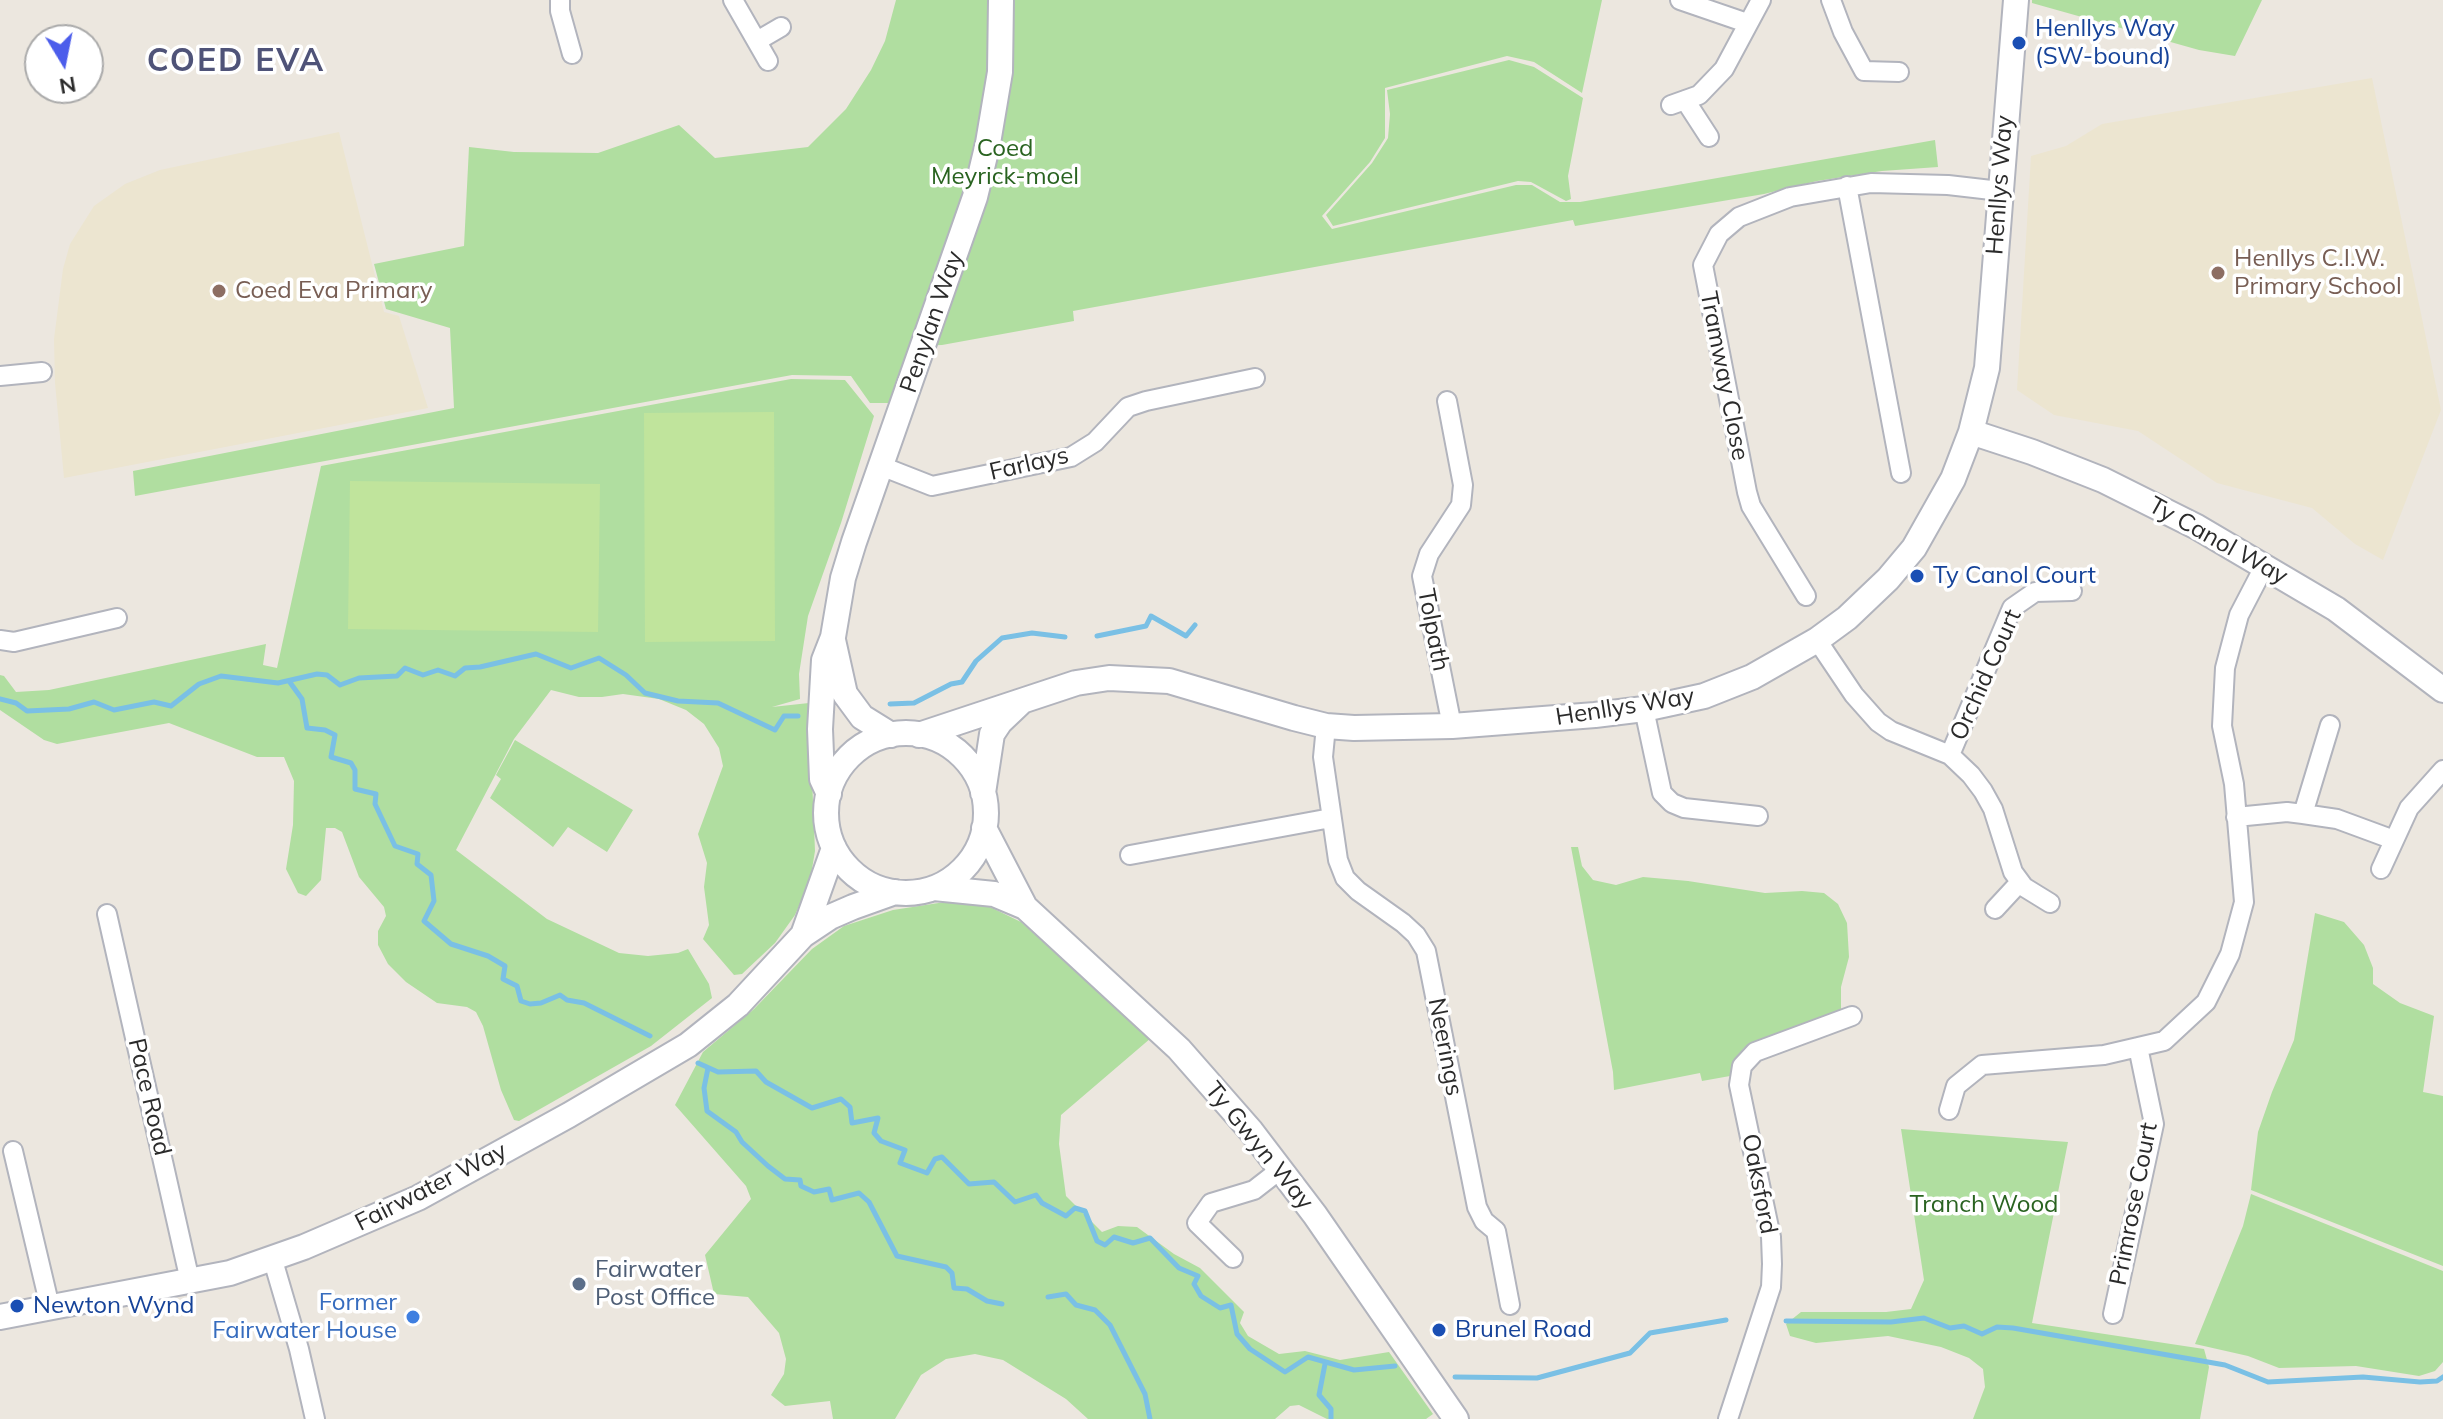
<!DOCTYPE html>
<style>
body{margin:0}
#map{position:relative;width:2443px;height:1419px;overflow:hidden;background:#ece7df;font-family:Mulish,sans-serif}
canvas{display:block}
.north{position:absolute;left:24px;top:24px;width:80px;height:80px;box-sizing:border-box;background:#fff;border:2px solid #aaa;border-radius:50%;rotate:170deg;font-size:22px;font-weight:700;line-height:32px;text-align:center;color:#2b2b2b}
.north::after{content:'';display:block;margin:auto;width:28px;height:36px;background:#4c5deb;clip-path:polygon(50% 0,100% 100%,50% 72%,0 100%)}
</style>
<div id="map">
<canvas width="2443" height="1419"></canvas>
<div class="north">N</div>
</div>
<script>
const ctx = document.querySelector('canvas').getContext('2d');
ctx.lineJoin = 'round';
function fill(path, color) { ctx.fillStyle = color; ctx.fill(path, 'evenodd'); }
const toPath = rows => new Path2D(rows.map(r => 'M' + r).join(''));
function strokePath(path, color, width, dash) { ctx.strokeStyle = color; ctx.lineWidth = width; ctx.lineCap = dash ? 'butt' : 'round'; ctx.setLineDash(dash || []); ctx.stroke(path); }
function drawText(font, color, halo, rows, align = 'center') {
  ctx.font = font + ' Mulish,sans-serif'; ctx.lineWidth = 7; ctx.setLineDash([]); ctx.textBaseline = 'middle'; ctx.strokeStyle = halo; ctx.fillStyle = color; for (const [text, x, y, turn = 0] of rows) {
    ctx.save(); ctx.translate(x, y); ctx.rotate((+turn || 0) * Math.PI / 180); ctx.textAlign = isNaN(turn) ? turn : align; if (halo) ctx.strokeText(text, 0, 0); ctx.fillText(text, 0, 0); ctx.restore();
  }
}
fill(toPath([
 [2372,78,2441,410,2383,560,2355,544,2312,508,2217,483,2138,431,2054,415,2017,390,2031,156,2066,146,2102,124],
 [339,132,384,312,399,316,428,408,64,478,55,383,54,339,63,269,70,244,94,206,125,184,160,170]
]), '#ece5d0');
fill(toPath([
 [896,0,1602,0,1582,93,1534,62,1507,56,1385,88,1385,138,1370,162,1322,216,1332,229,1516,185,1532,185,1560,202,1580,202,1935,140,1938,167,1882,171,1817,181,1764,194,1575,226,1573,220,1073,311,1074,321,942,345,915,346,890,403,870,403,851,376,792,375,135,496,133,471,454,408,450,328,386,309,374,264,464,246,469,147,514,152,598,153,679,125,715,158,808,147,846,109,871,70,885,41],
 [2032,0,2262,0,2235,56,2199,50,2032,3],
 [1509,60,1534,67,1583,98,1568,176,1571,199,1566,201,1531,182,1518,181,1333,226,1326,215,1372,163,1388,138,1390,114,1387,90],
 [791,379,845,380,874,416,841,523,808,616,799,674,800,699,772,707,809,703,815,851,810,881,795,915,775,943,742,974,734,975,703,939,709,925,704,887,707,863,698,834,723,766,719,748,704,724,686,710,659,699,623,694,602,697,579,697,551,690,514,739,456,850,547,919,619,953,648,956,678,953,688,949,709,984,712,998,651,1046,519,1121,514,1120,501,1090,483,1026,476,1012,467,1007,437,1003,406,982,388,964,378,945,378,931,386,916,384,907,359,877,342,832,335,828,326,828,321,880,306,896,298,893,286,869,293,825,294,781,284,757,257,757,169,723,57,744,44,740,0,710,0,675,4,676,16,692,49,690,266,644,263,665,277,668,321,466],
 [515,740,633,810,607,852,568,827,553,847,490,798,501,779,496,775],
 [1571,847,1578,847,1582,866,1593,880,1616,885,1643,877,1688,881,1765,893,1802,891,1824,893,1838,904,1847,923,1849,957,1841,987,1841,1014,1744,1048,1732,1064,1730,1076,1702,1081,1700,1073,1614,1090,1613,1072],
 [945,902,990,907,1021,922,1151,1038,1061,1115,1059,1144,1066,1196,1102,1232,1118,1226,1137,1227,1174,1254,1200,1268,1244,1312,1240,1323,1248,1336,1279,1354,1305,1351,1340,1360,1389,1352,1433,1414,1426,1419,1327,1419,1299,1405,1290,1406,1275,1419,1088,1419,1066,1399,1003,1360,975,1354,946,1359,921,1375,895,1419,833,1419,830,1401,785,1406,771,1395,784,1374,786,1359,779,1333,748,1297,714,1294,705,1255,751,1199,746,1186,675,1105,703,1052,754,1009,812,949,844,926,893,910],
 [2315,913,2344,922,2364,945,2373,968,2373,984,2400,1003,2434,1016,2423,1092,2443,1096,2443,1266,2251,1190,2258,1132,2272,1092,2294,1040],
 [1901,1129,2068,1142,2032,1323,2204,1349,2209,1367,2200,1419,1973,1419,1985,1387,1983,1369,1969,1358,1941,1347,1888,1336,1816,1343,1790,1336,1786,1324,1801,1312,1886,1312,1911,1309,1924,1280],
 [2251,1194,2443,1271,2443,1362,2435,1371,2419,1376,2356,1366,2279,1368,2248,1356,2195,1344,2243,1226]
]), '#b0dea0');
fill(toPath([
 [774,412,775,641,645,642,644,413],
 [350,481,600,484,598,632,348,629]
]), '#c0e49c');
strokePath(toPath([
 [1097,636,1146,626,1151,616,1186,636,1195,625],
 [289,681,302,699,307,728,325,730,335,735,331,757,351,763,355,770,355,789,376,794,375,804,395,846,418,854,417,864,431,875,434,901,424,921,451,944,488,956,505,966,503,979,517,986,521,1001,530,1004,541,1003,560,995,567,1000,584,1003,650,1036],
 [0,699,16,703,27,711,69,709,94,702,114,710,154,702,171,706,199,684,221,676,278,683,317,674,327,675,340,685,359,678,397,676,405,668,423,675,438,670,455,676,465,668,480,667,536,654,571,668,599,658,626,675,645,693,678,701,718,703,775,730,784,716,798,716],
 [890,704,914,703,951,684,962,682,976,661,1002,638,1032,633,1065,637],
 [698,1063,718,1072,756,1071,766,1082,812,1108,841,1099,850,1107,852,1123,878,1118,874,1133,881,1141,905,1150,900,1163,927,1173,935,1159,942,1157,969,1184,994,1182,1015,1202,1036,1195,1042,1203,1066,1216,1075,1208,1085,1211,1097,1241,1105,1245,1114,1237,1133,1243,1150,1238,1179,1268,1198,1276,1194,1284,1201,1296,1220,1308,1231,1305,1237,1334,1250,1349,1285,1372,1308,1357,1354,1370,1395,1366],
 [708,1068,704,1088,707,1111,736,1132,742,1142,768,1166,785,1179,800,1180,801,1186,814,1192,829,1189,832,1200,859,1193,869,1202,897,1256,946,1267,952,1273,954,1288,967,1289,987,1301,1002,1304],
 [1048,1297,1066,1294,1076,1305,1095,1310,1110,1325,1145,1394,1150,1419],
 [1786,1321,1891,1322,1924,1318,1950,1328,1964,1326,1982,1334,1997,1327,2013,1328,2225,1365,2268,1382,2363,1377,2420,1382,2437,1381,2443,1377],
 [1325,1364,1319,1395,1331,1409,1331,1419],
 [1455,1377,1537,1378,1630,1353,1650,1333,1726,1320]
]), '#7ac0e5', 5);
const street = toPath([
 [560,0,560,11,572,54],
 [733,0,768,61],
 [1680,0,1747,23],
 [1831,0,1843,32,1864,71,1899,72],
 [757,41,781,27],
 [1685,100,1709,137],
 [1671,105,1699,95,1724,69,1761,0],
 [1847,186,1901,473],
 [0,376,42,372],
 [1447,401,1463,485,1461,505,1429,554,1422,576,1452,726],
 [881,466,932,486,1071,457,1095,442,1128,407,1146,401,1255,378],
 [1806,596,1751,506,1747,492,1703,265,1719,234,1739,217,1790,197,1871,183,1948,185,2000,191],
 [0,640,14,642,117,618],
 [1817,640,1854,695,1878,722,1891,731,1950,755,1971,775,1983,791,1993,809,2013,872,2024,887,2050,903],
 [1644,709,1662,793,1672,803,1684,808,1758,816],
 [1326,726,1323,757,1338,860,1345,878,1358,891,1403,923,1416,935,1426,951,1477,1207,1484,1221,1496,1231,1510,1305],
 [1950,755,2012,608,2035,592,2072,591],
 [2303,814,2337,819,2394,840],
 [2236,817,2287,812,2303,814,2330,725],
 [1130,855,1331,818],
 [2381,869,2409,808,2443,770],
 [1995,909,2020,882],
 [107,914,190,1281],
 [1949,1110,1956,1086,1982,1065,2104,1055,2164,1041,2206,1002,2230,954,2244,902,2234,784,2222,726,2225,668,2239,615,2265,565],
 [13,1151,50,1307],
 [272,1257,299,1349,315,1419],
 [1233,1258,1197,1223,1211,1203,1254,1190,1281,1169],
 [2113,1314,2154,1124,2138,1047],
 [1728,1419,1771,1287,1772,1264,1771,1237,1739,1085,1742,1066,1755,1052,1852,1016]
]);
const secondary = toPath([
 [1971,432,2032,452,2103,480,2197,527,2336,609,2443,690],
 [833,640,845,694,862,717,891,735],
 '826 813a80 80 0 1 1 160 0a80 80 0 1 1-160 0Z',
 [919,735,1076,683,1109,678,1169,681,1294,718,1326,726,1354,728,1452,726,1595,715,1644,709,1704,696,1752,677,1817,640,1847,618,1888,579,1914,548,1953,479,1971,432,1987,368,2016,0],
 [983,793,992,734,1000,722,1020,703],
 [829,794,822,779,820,729,824,660,833,637,843,578,854,542,975,197,988,143,1000,72,1001,0],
 [984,828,1025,907,1179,1049,1251,1131,1315,1215,1456,1419],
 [934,888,994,894,1025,907],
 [803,935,834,848],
 [0,1317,230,1273,304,1247,418,1198,569,1115,688,1045,738,1005,803,935,830,917,853,907,895,892]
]);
strokePath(street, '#b2b4bd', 22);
strokePath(secondary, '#b2b4bd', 28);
strokePath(street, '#fff', 18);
strokePath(secondary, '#fff', 24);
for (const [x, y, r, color] of [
 [2019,43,8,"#1a4fb4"],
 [2218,273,8,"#8d6e63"],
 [219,291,8,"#8d6e63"],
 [1917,576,8,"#1a4fb4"],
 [579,1284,8,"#5c6f8a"],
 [17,1306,8,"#1a4fb4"],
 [413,1317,8,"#3f7fe0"],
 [1439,1330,8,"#1a4fb4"]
]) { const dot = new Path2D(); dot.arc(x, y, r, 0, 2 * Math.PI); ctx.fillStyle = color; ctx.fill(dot); strokePath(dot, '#fff', 3); }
drawText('24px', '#164399', '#fff', [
 ["Henllys Way",2035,29],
 ["(SW-bound)",2035,57],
 ["Ty Canol Court",1933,576],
 ["Newton Wynd",33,1306],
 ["Brunel Road",1455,1330]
], 'left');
drawText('24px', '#296320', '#fff', [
 ["Coed",1005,149],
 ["Meyrick-moel",1005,177],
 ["Tranch Wood",1984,1205]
]);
drawText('24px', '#2b2b2b', '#fff', [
 ["Henllys Way",2000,185,-86],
 ["Penylan Way",932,322,-71],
 ["Tramway Close",1724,376,79],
 ["Farlays",1029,464,-13],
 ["Ty Canol Way",2218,541,29],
 ["Tolpath",1433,630,79],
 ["Orchid Court",1986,675,-66],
 ["Henllys Way",1625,707,-9],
 ["Neerings",1445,1047,79],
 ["Pace Road",149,1097,77],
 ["Ty Gwyn Way",1259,1146,51],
 ["Oaksford",1759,1184,79],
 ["Fairwater Way",431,1187,-27],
 ["Primrose Court",2134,1204,-79]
]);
drawText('24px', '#785e54', '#fff', [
 ["Henllys C.I.W.",2234,259],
 ["Primary School",2234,287],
 ["Coed Eva Primary",235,291]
], 'left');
drawText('24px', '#4e5e75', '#fff', [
 ["Fairwater",595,1270],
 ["Post Office",595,1298]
], 'left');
drawText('24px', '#366cbe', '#fff', [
 ["Former",397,1303],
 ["Fairwater House",397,1331]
], 'right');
ctx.letterSpacing = '2px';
drawText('bold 32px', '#4f5378', '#fff', [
 ["COED EVA",236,61]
]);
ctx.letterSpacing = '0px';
</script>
